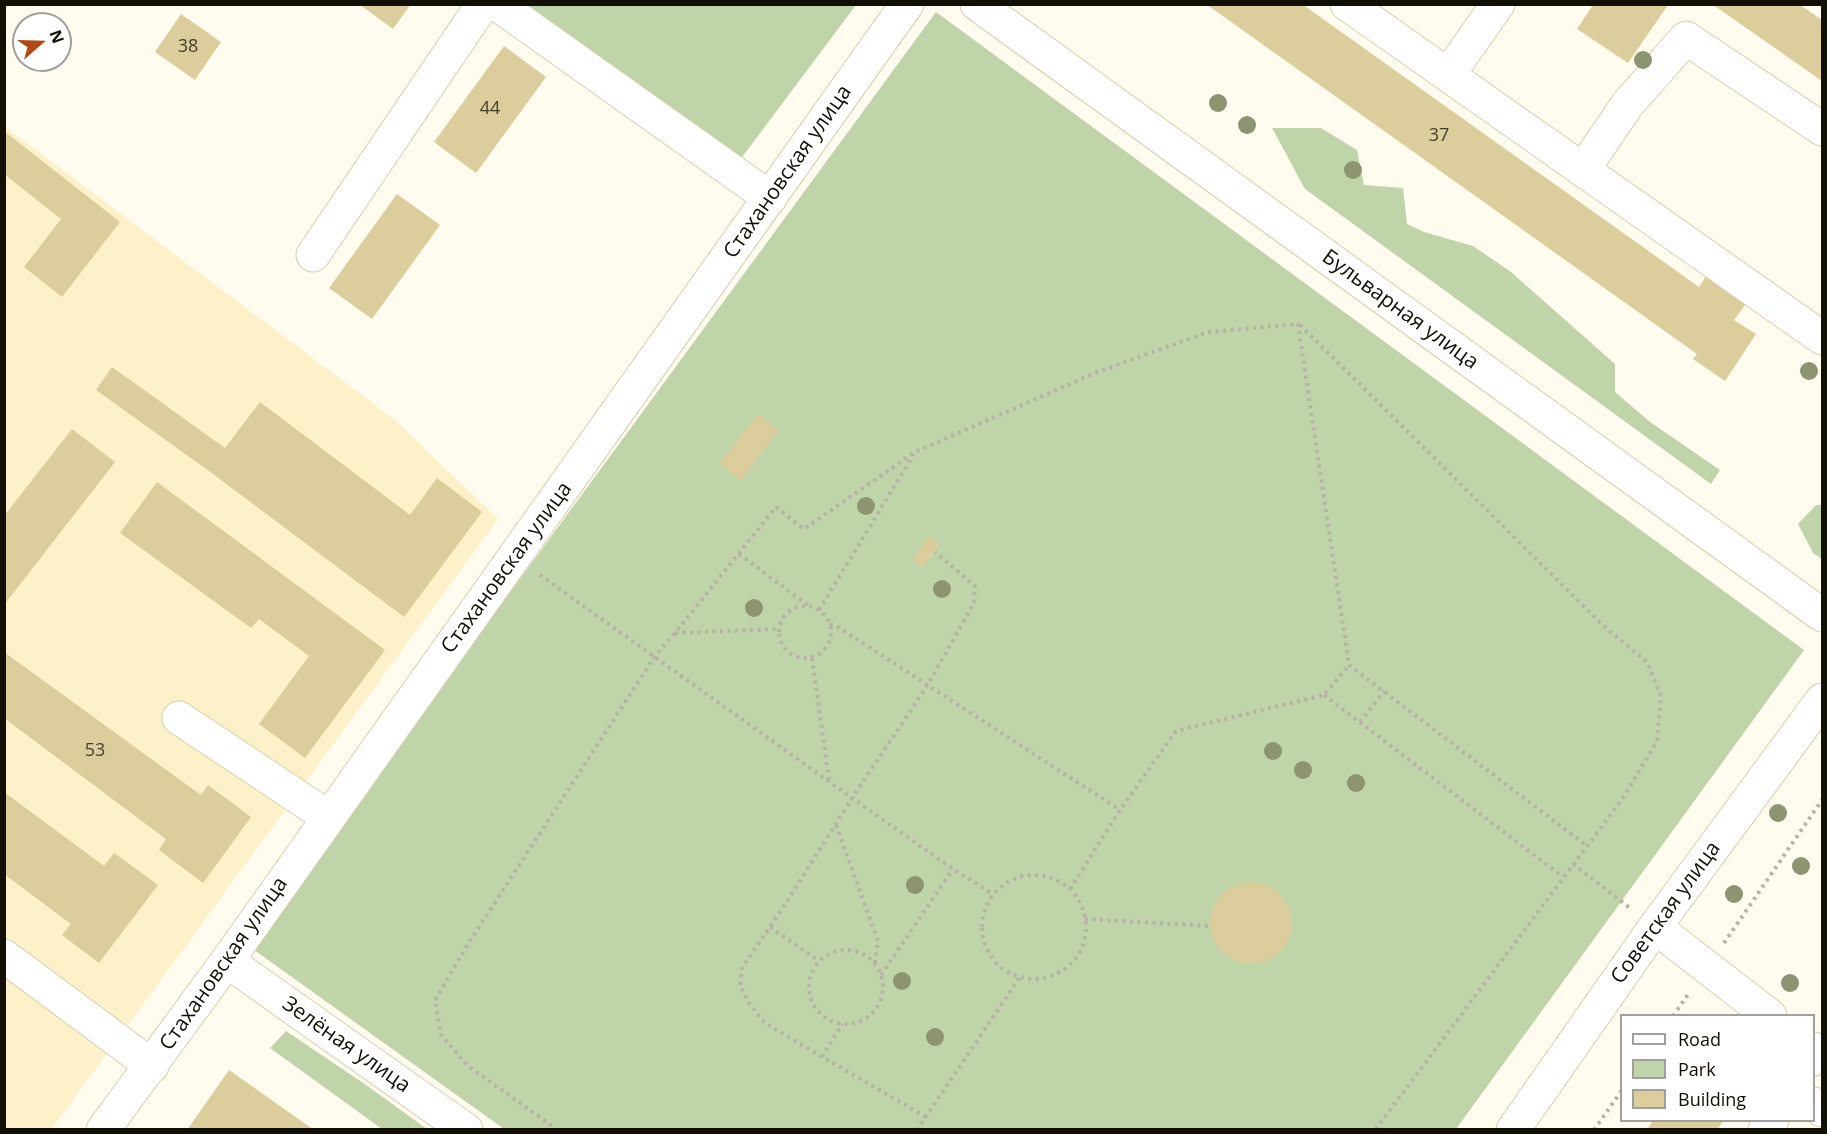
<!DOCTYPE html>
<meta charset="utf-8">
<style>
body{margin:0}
#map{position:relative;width:1827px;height:1134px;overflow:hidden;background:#fffbee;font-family:"Open Sans",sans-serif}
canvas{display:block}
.frame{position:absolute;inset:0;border:6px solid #120f05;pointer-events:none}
.legend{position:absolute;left:1620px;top:1014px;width:195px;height:108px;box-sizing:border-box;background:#fff;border:2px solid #a09f9b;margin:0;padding:8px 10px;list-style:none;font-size:18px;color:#120f05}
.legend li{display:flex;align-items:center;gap:12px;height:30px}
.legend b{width:30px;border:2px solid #a09f9b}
.north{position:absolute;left:12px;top:12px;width:60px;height:60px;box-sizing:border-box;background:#fff;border:2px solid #a09f9b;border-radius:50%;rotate:70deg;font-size:16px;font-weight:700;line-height:24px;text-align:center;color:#120f05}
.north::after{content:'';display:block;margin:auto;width:21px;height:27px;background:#ae4a18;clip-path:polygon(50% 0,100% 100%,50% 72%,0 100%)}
</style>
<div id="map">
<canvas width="1827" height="1134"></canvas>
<div class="frame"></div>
<ul class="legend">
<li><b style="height:8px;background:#fff"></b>Road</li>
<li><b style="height:16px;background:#c0d4a9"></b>Park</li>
<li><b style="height:16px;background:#dbce9c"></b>Building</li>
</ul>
<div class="north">N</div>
</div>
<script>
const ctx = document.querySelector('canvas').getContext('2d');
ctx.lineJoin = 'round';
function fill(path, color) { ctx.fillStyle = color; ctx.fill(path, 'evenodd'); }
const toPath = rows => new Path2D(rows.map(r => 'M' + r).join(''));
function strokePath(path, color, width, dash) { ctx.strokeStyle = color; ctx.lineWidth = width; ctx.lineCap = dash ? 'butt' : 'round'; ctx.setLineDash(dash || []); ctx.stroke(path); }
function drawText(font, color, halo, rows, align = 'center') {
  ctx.font = font + ' "Open Sans",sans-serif'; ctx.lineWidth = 4.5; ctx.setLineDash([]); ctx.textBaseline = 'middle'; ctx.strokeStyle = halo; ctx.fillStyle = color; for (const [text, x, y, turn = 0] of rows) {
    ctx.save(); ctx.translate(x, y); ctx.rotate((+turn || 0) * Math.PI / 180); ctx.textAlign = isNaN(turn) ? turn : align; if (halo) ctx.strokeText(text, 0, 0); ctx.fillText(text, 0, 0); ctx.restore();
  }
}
fill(toPath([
 [4,126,395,420,498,519,51,1130,4,1129]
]), '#fcf1c8');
fill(toPath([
 [513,5,856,5,734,168],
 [936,12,1804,650,1456,1129,504,1129,250,947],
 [1272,128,1321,128,1357,150,1364,185,1403,188,1407,224,1424,232,1473,246,1511,272,1615,364,1615,392,1650,422,1720,470,1711,484,1305,189],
 [1816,505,1822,505,1822,559,1813,553,1798,524],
 [286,1031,366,1085,427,1129,382,1129,270,1048]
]), '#c0d4a9');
fill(toPath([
 [359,4,411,4,393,29],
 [1206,4,1302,4,1699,287,1712,267,1751,297,1734,320,1756,334,1725,381,1693,359,1697,354],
 [1712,4,1799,4,1822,20,1822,81],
 [1593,5,1668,5,1628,63,1577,29],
 [181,14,221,42,195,80,155,52],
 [504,46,546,77,476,173,434,142],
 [4,131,120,222,62,297,24,267,61,219,4,174],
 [397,194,440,225,372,319,329,288],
 [112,367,225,448,260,402,410,515,437,478,482,512,404,617,209,471,96,390],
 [758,414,779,430,741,481,719,463],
 [72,429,115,462,4,605,4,516],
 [157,482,385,650,305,758,259,724,309,656,259,619,251,628,120,533],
 [929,536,940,544,922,568,912,559],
 [4,652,201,795,208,785,251,817,203,883,159,850,166,839,4,718],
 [4,792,104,866,114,853,158,885,99,963,62,935,71,924,4,874],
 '1210 923a41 41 0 1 1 82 0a41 41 0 1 1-82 0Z',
 [229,1070,314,1130,187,1130],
 [1653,1120,1724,1120,1717,1130,1647,1130]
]), '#dbce9c');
const minor = toPath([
 [497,4,770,198],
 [1347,4,1822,338],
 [1448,75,1498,4],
 [1583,170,1627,105,1686,38,1822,129],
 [313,255,483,4],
 [179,718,328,817],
 [1655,927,1770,1016],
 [4,956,152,1066],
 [227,961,466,1130],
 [1814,1049,1818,1052,1814,1059],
 [1814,1104,1822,1110],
 [103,1130,227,961,907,4],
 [1513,1130,1655,927,1822,700],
 [1765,1130,1772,1120]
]);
const major = toPath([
 [977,4,1822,615]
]);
strokePath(minor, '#d7cead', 35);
strokePath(major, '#d7cead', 35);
strokePath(toPath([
 [1300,325,1608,630,1647,662,1661,696,1657,741,1623,798,1375,1130],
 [739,554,809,606],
 [540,575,852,798,953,869,993,894],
 '779 632a26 26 0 1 1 52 0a26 26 0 1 1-52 0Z',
 [819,610,914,454],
 [830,624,835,625,1120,810],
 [675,633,779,629],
 [812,658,829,780],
 [1324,695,1563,877],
 [1360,722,1384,691],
 [836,825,878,941,875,963],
 [1573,864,1630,908],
 '982 927a52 52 0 1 1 104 0a52 52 0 1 1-104 0Z',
 [1070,889,1120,810,1176,731,1324,695,1349,665],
 [1085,919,1209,926],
 [770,927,819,961],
 [1724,943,1822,800],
 '809 987a37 37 0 1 1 74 0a37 37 0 1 1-74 0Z',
 [881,975,953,869],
 [1673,1016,1689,993],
 [822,1057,842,1024],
 [926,1117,783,1034,763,1021,749,1003,740,986,742,968,786,903,852,798,927,686,974,603,975,586,935,552],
 [558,1130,468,1066,441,1035,435,1000,468,944,655,656,675,633,776,507,804,529,915,452,1095,373,1208,332,1298,324,1349,665,1587,846],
 [917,1130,1020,977],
 [1594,1130,1622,1090]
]), '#b6b2a6', 4, [3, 4.5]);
strokePath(minor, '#fff', 33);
strokePath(major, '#fff', 33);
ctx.fillStyle = '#8c9472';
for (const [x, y] of [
 [1643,60],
 [1218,103],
 [1247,125],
 [1353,170],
 [1809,371],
 [866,506],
 [942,589],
 [754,608],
 [1273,751],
 [1303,770],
 [1356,783],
 [1778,813],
 [1801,866],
 [915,885],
 [1734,894],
 [902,981],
 [1790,983],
 [935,1037]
]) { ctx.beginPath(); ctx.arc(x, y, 9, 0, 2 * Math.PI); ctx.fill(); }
drawText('18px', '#443f2b', null, [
 ["38",188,47],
 ["44",490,109],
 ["37",1439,136],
 ["53",95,751]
]);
drawText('21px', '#120f05', '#fff', [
 ["Стахановская улица",788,172,-55],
 ["Бульварная улица",1400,310,36],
 ["Стахановская улица",507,568,-54],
 ["Советская улица",1666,913,-54],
 ["Стахановская улица",224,964,-55],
 ["Зелёная улица",346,1045,35]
]);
</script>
